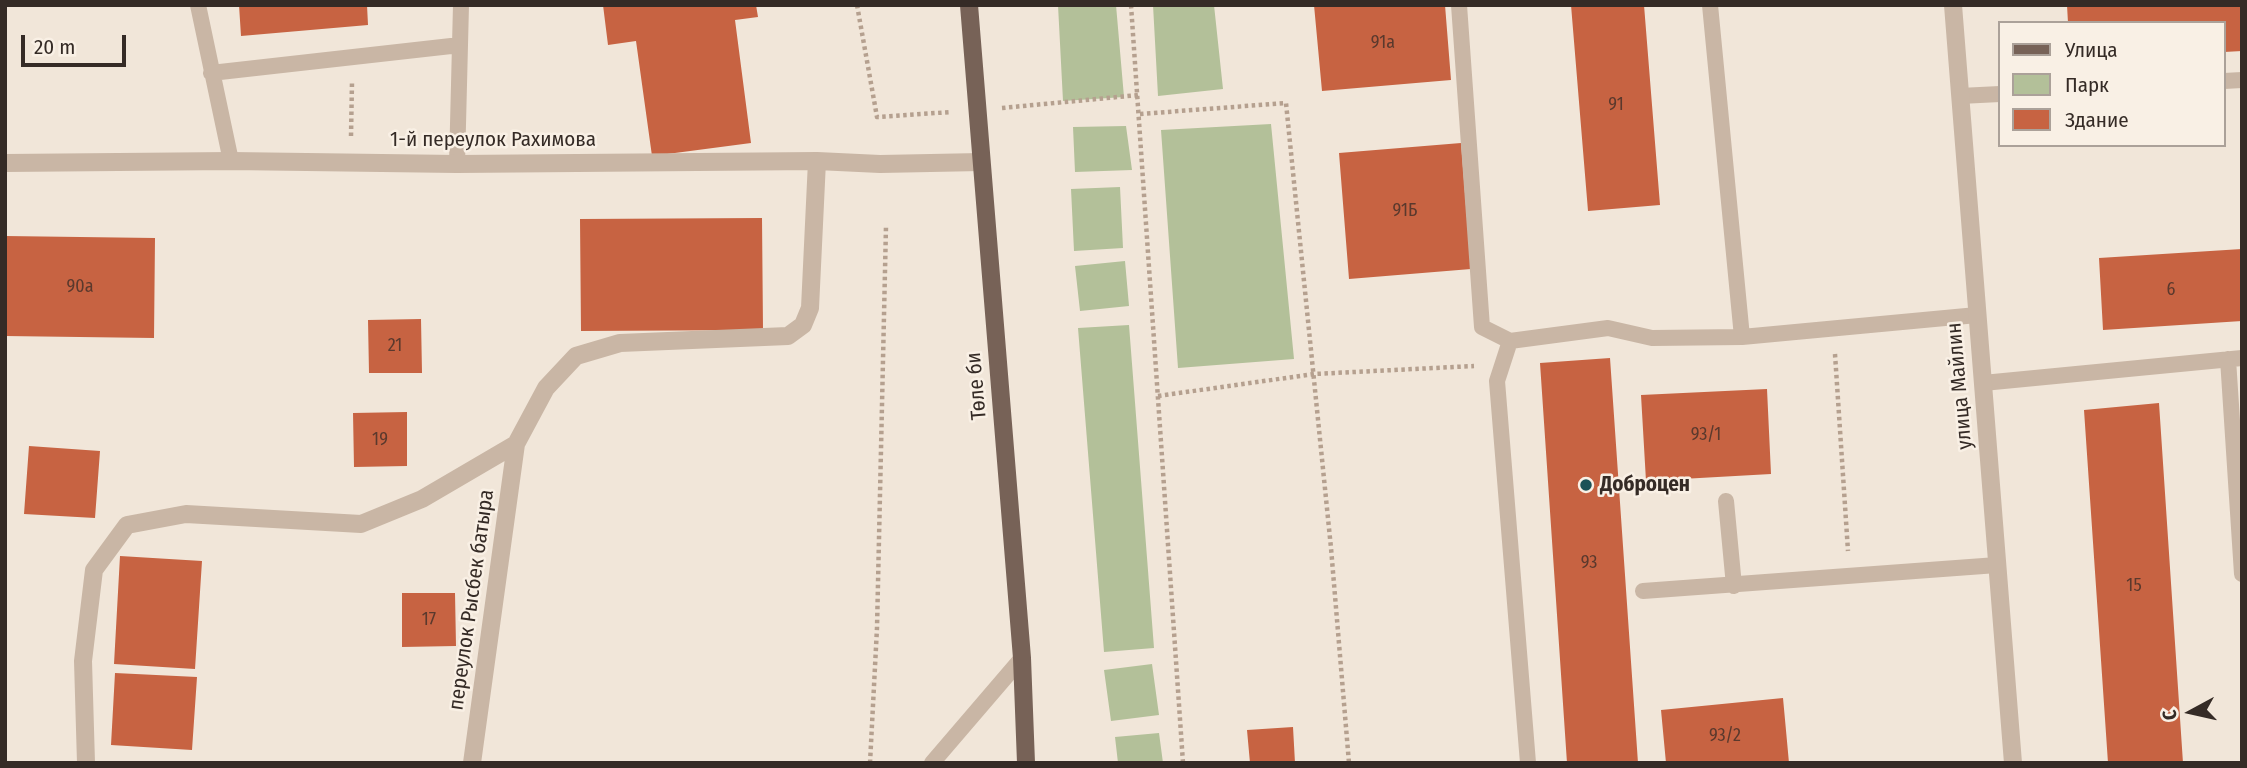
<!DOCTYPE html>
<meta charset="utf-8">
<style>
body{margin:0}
#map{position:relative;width:2247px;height:768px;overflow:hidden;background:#f1e6d9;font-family:"Fira Sans Condensed",sans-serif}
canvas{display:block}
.frame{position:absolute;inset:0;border:7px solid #352b26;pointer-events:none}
.legend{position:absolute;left:1998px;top:21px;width:228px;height:126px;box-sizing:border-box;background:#f9f0e5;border:2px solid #aba199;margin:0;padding:9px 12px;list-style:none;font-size:21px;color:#352b26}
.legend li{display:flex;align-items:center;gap:14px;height:35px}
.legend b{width:35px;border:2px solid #aba199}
.north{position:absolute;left:2156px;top:677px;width:70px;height:70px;-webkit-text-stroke:5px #f9f0e5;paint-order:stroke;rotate:262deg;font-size:19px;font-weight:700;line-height:28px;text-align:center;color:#352b26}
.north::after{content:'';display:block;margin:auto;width:24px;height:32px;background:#352b26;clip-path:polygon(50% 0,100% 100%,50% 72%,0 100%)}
.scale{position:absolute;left:21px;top:35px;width:105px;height:32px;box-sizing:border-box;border:4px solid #352b26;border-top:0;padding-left:9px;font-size:21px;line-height:24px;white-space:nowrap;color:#352b26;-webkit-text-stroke:5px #f9f0e5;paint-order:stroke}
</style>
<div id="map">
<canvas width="2247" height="768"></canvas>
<div class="frame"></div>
<ul class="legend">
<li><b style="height:9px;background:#776257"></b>Улица</li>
<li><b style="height:19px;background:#b3c099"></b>Парк</li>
<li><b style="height:19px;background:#c76342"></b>Здание</li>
</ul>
<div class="north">С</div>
<div class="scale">20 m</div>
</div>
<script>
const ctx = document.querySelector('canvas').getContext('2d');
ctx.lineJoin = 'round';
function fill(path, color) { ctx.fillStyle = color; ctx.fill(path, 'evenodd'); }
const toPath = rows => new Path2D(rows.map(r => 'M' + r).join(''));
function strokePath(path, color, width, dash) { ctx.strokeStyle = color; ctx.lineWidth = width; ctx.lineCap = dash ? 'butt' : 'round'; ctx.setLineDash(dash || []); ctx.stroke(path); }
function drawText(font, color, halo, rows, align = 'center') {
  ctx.font = font + ' "Fira Sans Condensed",sans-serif'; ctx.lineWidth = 5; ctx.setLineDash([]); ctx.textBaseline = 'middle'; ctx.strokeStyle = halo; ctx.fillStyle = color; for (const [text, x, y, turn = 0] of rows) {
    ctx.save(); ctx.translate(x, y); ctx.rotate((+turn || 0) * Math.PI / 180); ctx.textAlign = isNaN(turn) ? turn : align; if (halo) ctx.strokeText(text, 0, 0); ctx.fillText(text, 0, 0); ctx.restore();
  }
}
fill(toPath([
 [1058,5,1116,5,1124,97,1063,101],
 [1153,5,1214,5,1223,89,1158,96],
 [1271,124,1294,359,1178,368,1161,130],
 [1126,126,1132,170,1075,172,1073,127],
 [1120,187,1123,248,1074,251,1071,189],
 [1125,261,1129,306,1080,311,1075,266],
 [1129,325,1154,648,1104,652,1078,328],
 [1152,664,1159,715,1111,721,1104,670],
 [1159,733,1163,763,1118,763,1115,737]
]), '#b3c099');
fill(toPath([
 [239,5,367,5,368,25,241,36],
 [603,5,756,5,758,17,735,20,751,143,652,156,636,41,608,45],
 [1314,5,1445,5,1451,80,1322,91],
 [1571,5,1644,5,1660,205,1588,211],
 [2067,5,2242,5,2242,51,2224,52,2224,23,2068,23],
 [1461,143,1471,269,1349,279,1339,153],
 [762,218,763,330,581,331,580,219],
 [5,236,155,238,154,338,5,336],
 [2242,249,2242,321,2103,330,2099,258],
 [421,319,422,373,369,373,368,320],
 [1610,358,1638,763,1567,763,1540,363],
 [1767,389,1771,474,1646,481,1641,395],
 [2159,403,2183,763,2108,763,2084,410],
 [407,412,407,466,354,467,353,413],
 [29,446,100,451,95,518,24,514],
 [120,556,202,561,195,669,114,664],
 [402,593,455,593,456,646,402,647],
 [115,673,197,677,192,750,111,745],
 [1783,698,1789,763,1666,763,1661,710],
 [1293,727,1295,763,1250,763,1247,730]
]), '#c76342');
strokePath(toPath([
 [857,5,877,117,951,112],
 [1131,5,1183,763],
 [1002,108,1139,95],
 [1140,114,1286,103,1331,548,1349,763],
 [351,136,352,82],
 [1835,354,1848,551],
 [1158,396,1314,374,1474,366],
 [870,763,877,628,886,226]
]), '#b5a08f', 4.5, [3.5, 3.5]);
strokePath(toPath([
 [198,5,231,161],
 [1459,5,1482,327,1510,341],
 [1710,5,1742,337],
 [211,73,460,45],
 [2224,81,2242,80],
 [1960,96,2000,94],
 [457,164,461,5],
 [2228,359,2242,574],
 [1983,383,2242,358],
 [1726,501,1734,586],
 [1643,591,1997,565],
 [932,763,1022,658],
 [1528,763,1497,381,1510,341,1608,328,1652,338,1742,337,1977,315]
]), '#c9b6a5', 16);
strokePath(toPath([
 [1953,5,2013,763],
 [5,163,231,161,457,164,817,161,880,164,981,162],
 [86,763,83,661,94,570,127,525,186,514,361,524,422,499,516,444,546,388,576,356,620,343,788,336,803,325,810,308,817,161],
 [472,763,516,444]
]), '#c9b6a5', 18);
strokePath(toPath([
 [969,5,1022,658,1026,763]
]), '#776257', 18);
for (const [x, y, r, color] of [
 [1586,485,7,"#1c5257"]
]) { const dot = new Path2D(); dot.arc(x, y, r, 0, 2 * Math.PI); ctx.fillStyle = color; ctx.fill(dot); strokePath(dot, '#f9f0e5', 2.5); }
drawText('18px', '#5a392d', null, [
 ["91а",1383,43],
 ["91",1616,105],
 ["91Б",1405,211],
 ["90а",80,287],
 ["6",2171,290],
 ["21",395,346],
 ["93/1",1706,435],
 ["19",380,440],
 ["93",1589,563],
 ["15",2134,586],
 ["17",429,620],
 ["93/2",1725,736]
]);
drawText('21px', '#352b26', '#f9f0e5', [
 ["1-й переулок Рахимова",493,140],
 ["Төле би",977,386,-95],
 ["улица Майлин",1960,386,-95],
 ["переулок Рысбек батыра",472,600,-82]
]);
drawText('bold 21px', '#352b26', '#f9f0e5', [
 ["Доброцен",1600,485]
], 'left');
</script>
